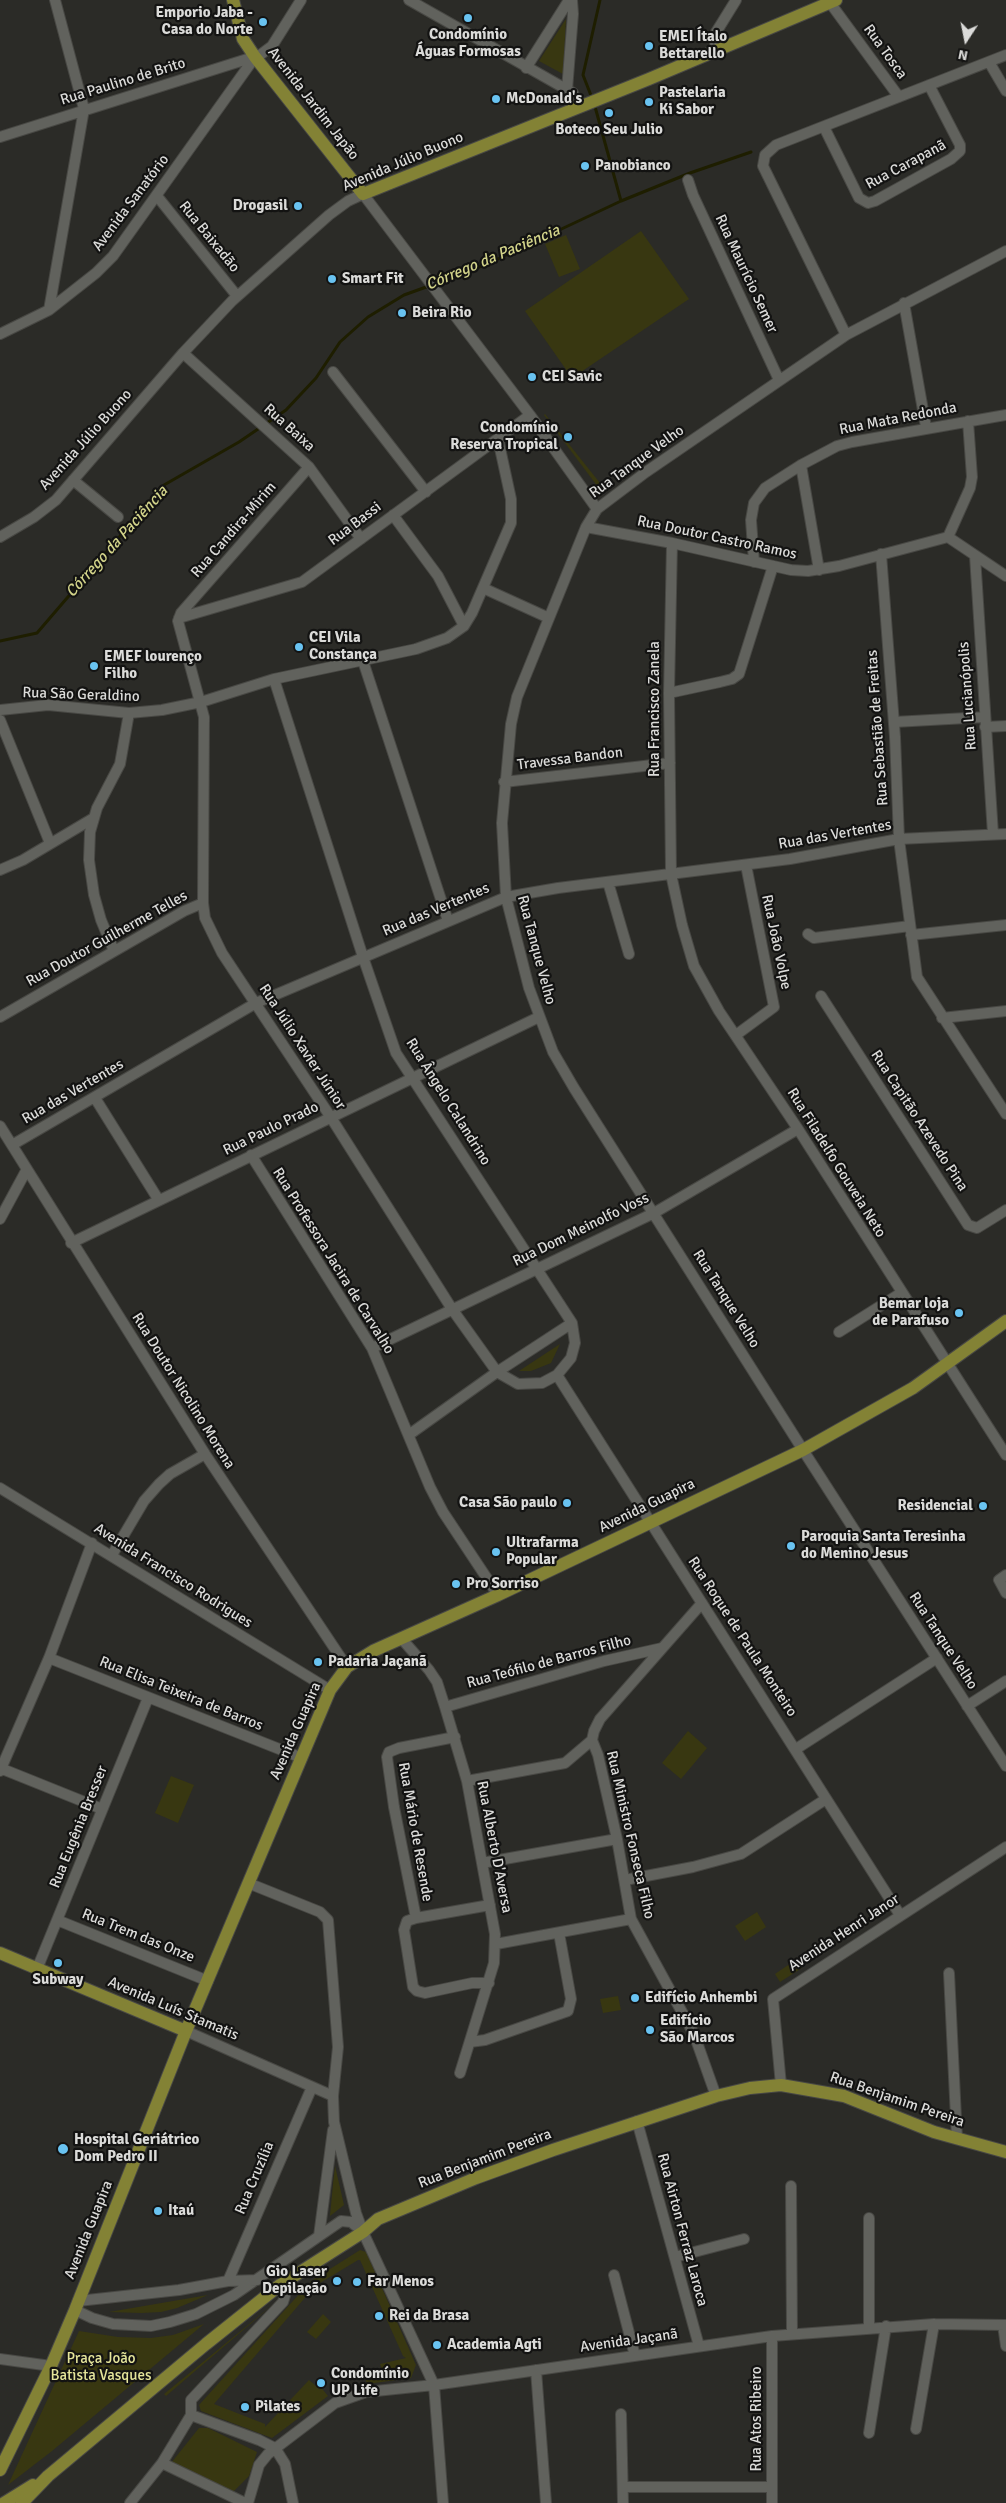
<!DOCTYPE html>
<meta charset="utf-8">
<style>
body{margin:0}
#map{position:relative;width:1006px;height:2503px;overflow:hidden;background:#2b2b27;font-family:Signika,sans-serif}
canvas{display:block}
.north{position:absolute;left:941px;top:15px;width:50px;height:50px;-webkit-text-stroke:4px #131312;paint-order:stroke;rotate:191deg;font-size:14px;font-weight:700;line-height:20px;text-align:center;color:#dbdbd9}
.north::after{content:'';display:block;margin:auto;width:18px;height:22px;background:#dbdbd9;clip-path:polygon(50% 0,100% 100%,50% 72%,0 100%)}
</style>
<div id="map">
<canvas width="1006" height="2503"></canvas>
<div class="north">N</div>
</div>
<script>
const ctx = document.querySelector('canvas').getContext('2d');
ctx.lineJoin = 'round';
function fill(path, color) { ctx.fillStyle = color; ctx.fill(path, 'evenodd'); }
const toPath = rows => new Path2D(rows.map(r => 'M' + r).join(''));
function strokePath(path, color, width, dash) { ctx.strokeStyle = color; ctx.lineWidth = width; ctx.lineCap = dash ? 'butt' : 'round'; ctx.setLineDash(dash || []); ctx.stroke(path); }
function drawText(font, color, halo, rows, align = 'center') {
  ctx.font = font + ' Signika,sans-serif'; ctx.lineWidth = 4.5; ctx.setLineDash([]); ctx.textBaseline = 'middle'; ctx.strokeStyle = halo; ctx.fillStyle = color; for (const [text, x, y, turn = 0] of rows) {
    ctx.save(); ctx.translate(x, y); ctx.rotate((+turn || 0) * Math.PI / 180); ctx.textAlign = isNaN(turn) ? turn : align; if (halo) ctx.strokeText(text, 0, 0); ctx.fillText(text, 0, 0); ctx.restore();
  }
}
fill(toPath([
 [566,19,563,74,539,61],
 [641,231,689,299,572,378,525,311],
 [566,235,580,269,559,277,545,244],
 [545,414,568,443,604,488,598,487,544,415],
 [560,1344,551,1363,531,1371,519,1371],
 [688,1731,707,1748,681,1779,662,1763],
 [171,1776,194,1785,178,1823,155,1813],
 [757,1912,766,1927,745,1941,735,1926],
 [797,1959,802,1968,780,1982,775,1974],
 [618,1996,621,2010,603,2013,600,1999],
 [335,2166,344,2205,330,2216,333,2184],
 [360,2250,366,2252,416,2365,411,2378,367,2384,364,2374,383,2372,380,2364,406,2358,403,2356,360,2260,358,2260,315,2286,214,2404,265,2424,265,2427,309,2380,317,2387,319,2385,328,2396,272,2438,201,2411,199,2405,311,2281],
 [208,2295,177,2308,161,2312,141,2313,109,2312],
 [276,2302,166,2396,164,2394],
 [323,2314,331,2322,316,2339,307,2332],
 [204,2324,52,2451,8,2485,79,2331,118,2337,151,2338,173,2335],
 [199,2428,208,2428,257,2452,249,2476,232,2493,171,2463]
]), '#383711');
strokePath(toPath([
 [592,98,583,75,600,0],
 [594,103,621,201],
 [435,284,487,264,621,201,690,173,751,152],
 [0,641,37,633,164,485,239,442,286,410,316,378,340,342,368,317,404,295,429,286]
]), '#1e1e00', 3);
const minor = toPath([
 [409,0,573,93,580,106],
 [828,0,899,97],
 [715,50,715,34,736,0],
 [989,62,1006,91],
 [526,68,569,0],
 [567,90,573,14,572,0],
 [824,127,859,198,868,203,875,201,951,159,960,151,960,145,929,85],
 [0,137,260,55,272,46,301,0],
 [688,180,693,195,779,380],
 [157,196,237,296],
 [1006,251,846,335,646,472,597,509,586,527,517,697,511,724,502,823,506,897,529,988,553,1052,574,1088,803,1450,1006,1766],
 [904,303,926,427],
 [49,310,84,109,55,0],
 [0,334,49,310,96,273,113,256,255,57],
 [846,335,763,166,765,155,776,145,1006,55],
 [183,353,309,467,361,539],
 [333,372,426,492],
 [801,465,819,570],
 [73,480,118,517],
 [393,515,438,576,464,626],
 [586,527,672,543,791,570,808,571,839,566,948,537,1006,576],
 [0,537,34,517,56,500,183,353,232,301,329,215,348,201,363,194,530,415,597,509],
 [948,537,970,488,972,477,968,421],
 [672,543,669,693,671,874,682,925,694,966,719,1011,798,1129,1006,1455],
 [881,554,895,737,899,839,917,977,1006,1114],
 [975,556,993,834],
 [754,562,751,520,754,503,765,488,801,465,837,446,852,442,1006,415],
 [483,588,549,618],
 [179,618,302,582,530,415],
 [363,661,448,921],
 [274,679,363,957,396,1053,572,1323,575,1343,571,1358,557,1375,542,1383,518,1384,497,1372,452,1309,330,1116,222,953,205,918,203,903,204,717,178,621,181,613,309,467],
 [669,693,720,682,732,679,739,674,773,566],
 [0,710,48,705,129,713,162,710,201,702,274,679,416,649,447,638,464,626,472,613,511,523,511,499,498,439],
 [0,720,50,843],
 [894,722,985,717],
 [985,727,1006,726],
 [504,782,670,763],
 [0,870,23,860,92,819],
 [608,882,629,954],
 [808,934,814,938,910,926],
 [911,935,1006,925],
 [114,951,101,920,94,895,89,860,90,832,97,808,120,764,129,713],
 [821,996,968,1225,977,1228,1006,1210],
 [0,1017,184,911,203,903],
 [942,1018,1006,1011],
 [736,1035,774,1007,746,865],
 [95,1098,158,1199],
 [0,1126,205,1454,347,1667],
 [12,1145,256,1003,506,897,558,888,790,859,899,839,1006,834],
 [251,1155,372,1348,430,1487,443,1512,498,1595],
 [0,1219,27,1169],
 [71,1243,539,1017],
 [839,1332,901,1293],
 [372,1348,654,1213,798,1129],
 [557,1375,900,1915],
 [410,1434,497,1372,572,1323],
 [0,1488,330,1690],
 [112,1555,144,1501,159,1484,170,1474,205,1454],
 [1006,1575,999,1580,1006,1593],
 [702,1603,600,1719,594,1731,592,1740,598,1755,617,1839,631,1919,694,2034,716,2096],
 [401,1638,429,1670,437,1682,445,1707,467,1781,495,1934,494,1963,460,2073],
 [49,1658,302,1758],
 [967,1706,1006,1681],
 [445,1707,604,1661,662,1648],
 [796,1749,937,1658],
 [0,1768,102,1809],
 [0,1771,49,1658,92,1543],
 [467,1781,565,1763,592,1740],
 [482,1863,617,1839],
 [625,1880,693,1867,741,1854,826,1799],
 [248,1883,320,1912,328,1920,338,2047,333,2096,334,2122,356,2213,363,2232,434,2385,443,2503],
 [416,1918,394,1807,387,1757,389,1752,399,1748,455,1737],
 [57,1920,208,1981],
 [496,1944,631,1919],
 [37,1969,148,1698],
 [949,1973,957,2139],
 [489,1983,472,1983,425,1993,417,1991,413,1987,404,1930,407,1921,416,1918,490,1905],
 [186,2031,333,2096],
 [470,2042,485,2040,568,2011,571,1999,559,1933],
 [781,2085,773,1999,1006,1847],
 [637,2121,699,2346],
 [791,2186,792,2334],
 [319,2236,333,2130],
 [675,2257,744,2239],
 [614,2275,635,2356],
 [228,2281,312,2087],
 [78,2301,179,2290,228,2281,257,2280],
 [75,2310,92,2318,113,2324,151,2326,170,2322,196,2314,234,2295,341,2221,351,2222,362,2231],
 [1003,2325,1006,2346],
 [869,2328,869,2218],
 [772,2336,772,2503],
 [0,2359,51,2366],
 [536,2370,546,2503],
 [621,2414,623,2503],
 [191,2415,259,2440,275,2448,285,2464,293,2503],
 [916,2429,934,2324],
 [869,2433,886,2326],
 [162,2463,245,2503],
 [623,2487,772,2487],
 [130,2503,162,2463,191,2415,191,2400,283,2302,290,2279],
 [248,2503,259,2465,268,2454,335,2403,366,2392,434,2385,772,2336,934,2324,1006,2325]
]);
const major = toPath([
 [233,0,243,39,255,57,363,194,649,79,836,0],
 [0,1953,186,2031],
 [0,2470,51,2366,75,2310,186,2031,330,1690,347,1667,373,1651,498,1595,803,1450,913,1388,1006,1321],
 [4,2503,33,2485],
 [22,2503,48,2476,206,2344,280,2285,363,2232,378,2219,476,2178,553,2150,716,2096,750,2088,781,2085,844,2096,934,2132,1006,2152]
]);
strokePath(minor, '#484844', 12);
strokePath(major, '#484844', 14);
strokePath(minor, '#61625d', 10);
strokePath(major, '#838235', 12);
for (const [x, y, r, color] of [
 [468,18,5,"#69c3f1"],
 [263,22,5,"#69c3f1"],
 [649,46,5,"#69c3f1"],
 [496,99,5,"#69c3f1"],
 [649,102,5,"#69c3f1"],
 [609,113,5,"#69c3f1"],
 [585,166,5,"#69c3f1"],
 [298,206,5,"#69c3f1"],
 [332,279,5,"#69c3f1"],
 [402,313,5,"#69c3f1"],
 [532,377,5,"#69c3f1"],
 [568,437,5,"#69c3f1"],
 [299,647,5,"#69c3f1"],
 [94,666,5,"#69c3f1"],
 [959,1313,5,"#69c3f1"],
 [567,1503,5,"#69c3f1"],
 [983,1506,5,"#69c3f1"],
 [791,1546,5,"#69c3f1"],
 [496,1552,5,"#69c3f1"],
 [456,1584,5,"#69c3f1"],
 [318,1662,5,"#69c3f1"],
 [58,1963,5,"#69c3f1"],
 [635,1998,5,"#69c3f1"],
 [650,2030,5,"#69c3f1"],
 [63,2149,6,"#69c3f1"],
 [158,2211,5,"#69c3f1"],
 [337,2281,5,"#69c3f1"],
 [357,2282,5,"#69c3f1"],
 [379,2316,5,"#69c3f1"],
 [437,2345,5,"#69c3f1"],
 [321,2383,5,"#69c3f1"],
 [245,2407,5,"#69c3f1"]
]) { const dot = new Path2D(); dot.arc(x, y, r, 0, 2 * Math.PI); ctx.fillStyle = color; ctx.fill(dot); strokePath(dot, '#131312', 2); }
drawText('bold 15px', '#dbdbd9', '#131312', [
 ["Emporio Jaba -",253,13,"right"],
 ["Casa do Norte",253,30,"right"],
 ["Condomínio",468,35,"center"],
 ["Águas Formosas",468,52,"center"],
 ["EMEI Ítalo",659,37],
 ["Bettarello",659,54],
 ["Pastelaria",659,93],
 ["Ki Sabor",659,110],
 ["McDonald's",506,99],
 ["Boteco Seu Julio",609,130,"center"],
 ["Panobianco",595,166],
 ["Drogasil",288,206,"right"],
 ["Smart Fit",342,279],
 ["Beira Rio",412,313],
 ["CEI Savic",542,377],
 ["Condomínio",558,428,"right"],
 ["Reserva Tropical",558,445,"right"],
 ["CEI Vila",309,638],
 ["Constança",309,655],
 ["EMEF lourenço",104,657],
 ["Filho",104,674],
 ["Bemar loja",949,1304,"right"],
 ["de Parafuso",949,1321,"right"],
 ["Casa São paulo",557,1503,"right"],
 ["Residencial",973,1506,"right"],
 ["Paroquia Santa Teresinha",801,1537],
 ["do Menino Jesus",801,1554],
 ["Ultrafarma",506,1543],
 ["Popular",506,1560],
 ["Pro Sorriso",466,1584],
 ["Padaria Jaçanã",328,1662],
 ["Subway",58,1980,"center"],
 ["Edifício Anhembi",645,1998],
 ["Edifício",660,2021],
 ["São Marcos",660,2038],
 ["Hospital Geriátrico",74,2140],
 ["Dom Pedro II",74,2157],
 ["Itaú",168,2211],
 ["Gio Laser",327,2272,"right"],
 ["Depilação",327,2289,"right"],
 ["Far Menos",367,2282],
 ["Rei da Brasa",389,2316],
 ["Academia Agti",447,2345],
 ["Condomínio",331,2374],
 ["UP Life",331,2391],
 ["Pilates",255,2407]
], 'left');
drawText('15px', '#dbdbd9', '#131312', [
 ["Rua Tosca",885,52,54],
 ["Rua Paulino de Brito",123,82,-17],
 ["Avenida Jardim Japão",313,104,52],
 ["Avenida Júlio Buono",403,162,-23],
 ["Rua Carapanã",906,165,-28],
 ["Avenida Sanatório",131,203,-53],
 ["Rua Baixadão",209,237,51],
 ["Rua Maurício Semer",746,274,65],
 ["Rua Mata Redonda",898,419,-11],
 ["Rua Baixa",289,428,42],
 ["Avenida Júlio Buono",86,440,-48],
 ["Rua Tanque Velho",637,462,-36],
 ["Rua Bassi",355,524,-37],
 ["Rua Candira-Mirim",234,530,-49],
 ["Rua Doutor Castro Ramos",717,538,12],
 ["Rua São Geraldino",81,695,2],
 ["Rua Lucianópolis",968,696,-94],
 ["Rua Francisco Zanela",655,709,-90],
 ["Rua Sebastião de Freitas",878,728,-94],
 ["Travessa Bandon",570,759,-7],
 ["Rua das Vertentes",835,835,-10],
 ["Rua das Vertentes",436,910,-23],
 ["Rua Doutor Guilherme Telles",107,939,-29],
 ["Rua João Volpe",776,942,78],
 ["Rua Tanque Velho",536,950,75],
 ["Rua Júlio Xavier Júnior",302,1047,57],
 ["Rua das Vertentes",73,1092,-30],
 ["Rua Ângelo Calandrino",448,1102,58],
 ["Rua Capitão Azevedo Pina",919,1121,57],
 ["Rua Paulo Prado",271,1129,-26],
 ["Rua Filadelfo Gouveia Neto",836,1163,58],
 ["Rua Dom Meinolfo Voss",581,1230,-26],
 ["Rua Professora Jacira de Carvalho",333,1261,58],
 ["Rua Tanque Velho",726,1299,58],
 ["Rua Doutor Nicolino Morena",183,1391,58],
 ["Avenida Guapira",647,1506,-26],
 ["Avenida Francisco Rodrigues",173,1576,32],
 ["Rua Roque de Paula Monteiro",742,1637,57],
 ["Rua Tanque Velho",943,1641,57],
 ["Rua Teófilo de Barros Filho",549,1662,-15],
 ["Rua Elisa Teixeira de Barros",181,1694,22],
 ["Avenida Guapira",296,1731,-66],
 ["Rua Eugênia Bresser",79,1827,-68],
 ["Rua Mário de Resende",415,1832,80],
 ["Rua Ministro Fonseca Filho",630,1835,77],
 ["Rua Alberto D'Aversa",494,1847,79],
 ["Avenida Henri Janor",844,1933,-33],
 ["Rua Trem das Onze",138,1936,22],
 ["Avenida Luís Stamatis",173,2009,23],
 ["Rua Benjamim Pereira",897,2100,19],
 ["Rua Benjamim Pereira",485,2159,-21],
 ["Rua Cruzília",255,2178,-67],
 ["Avenida Guapira",89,2230,-68],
 ["Rua Airton Ferraz Laroca",682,2230,75],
 ["Avenida Jaçanã",629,2341,-8],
 ["Rua Atos Ribeiro",757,2419,-90]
]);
drawText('15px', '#e4e49a', '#131312', [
 ["Praça João",101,2359],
 ["Batista Vasques",101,2376]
]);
drawText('italic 16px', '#d3d48a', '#131312', [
 ["Córrego da Paciência",493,258,-23],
 ["Córrego da Paciência",117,542,-48]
]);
</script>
